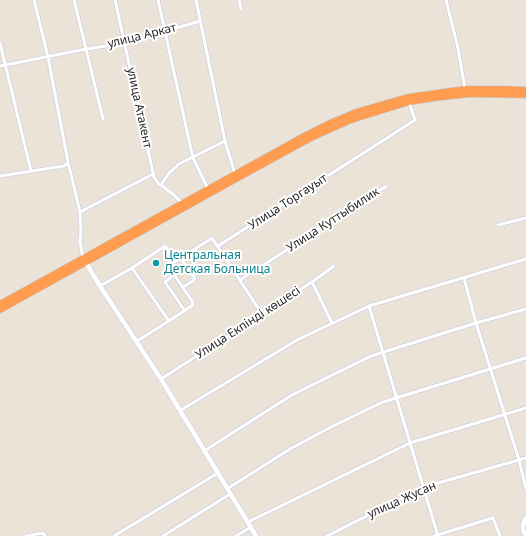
<!DOCTYPE html>
<meta charset="utf-8">
<style>
body{margin:0}
canvas{display:block;background:#ece3d8}
</style>
<canvas width="526" height="536"></canvas>
<script>
const ctx = document.querySelector('canvas').getContext('2d');
ctx.lineJoin = 'round';
const toPath = rows => new Path2D(rows.map(r => 'M' + r).join(''));
function strokePath(path, color, width, dash) { ctx.strokeStyle = color; ctx.lineWidth = width; ctx.lineCap = dash ? 'butt' : 'round'; ctx.setLineDash(dash || []); ctx.stroke(path); }
function drawText(font, color, halo, rows, align = 'center') {
  ctx.font = font + ' "Noto Sans",sans-serif'; ctx.lineWidth = 4; ctx.setLineDash([]); ctx.textBaseline = 'middle'; ctx.strokeStyle = halo; ctx.fillStyle = color; for (const [text, x, y, turn = 0] of rows) {
    ctx.save(); ctx.translate(x, y); ctx.rotate((+turn || 0) * Math.PI / 180); ctx.textAlign = isNaN(turn) ? turn : align; if (halo) ctx.strokeText(text, 0, 0); ctx.fillText(text, 0, 0); ctx.restore();
  }
}
const street = toPath([
 [34,0,48,57,68,162,80,212,81,232,80,242,83,258],
 [74,0,86,49,125,43,200,21],
 [115,0,154,177,158,183,174,195,182,203],
 [158,0,193,158,208,189],
 [196,0,225,141,235,174],
 [239,0,241,9],
 [446,0,458,48,465,89],
 [0,43,31,171],
 [0,66,86,49,103,119],
 [0,176,64,166,67,164,68,162],
 [161,185,169,173,179,164,225,141],
 [80,212,153,174],
 [498,225,526,218],
 [218,246,415,120,409,102],
 [180,258,195,278,193,281,183,287],
 [132,268,169,321,193,305,192,301,169,267,170,265,212,238,262,314],
 [174,275,165,282,185,311],
 [464,278,476,323,519,460,526,489],
 [240,280,383,188,386,187],
 [312,282,332,323],
 [100,286,132,268,165,246,176,261],
 [369,306,438,536],
 [137,341,169,321],
 [161,379,312,282,334,266],
 [181,410,297,340,369,306,526,259],
 [204,451,292,395,371,356,476,323,526,309],
 [227,489,290,449,333,426,383,402,526,358],
 [248,522,410,443,526,408],
 [26,536,43,533,45,536],
 [114,536,218,473],
 [163,536,230,494],
 [236,536,251,527],
 [327,536,424,487,526,458],
 [434,536,493,518,500,536]
]);
const secondary = toPath([
 [85,261,100,286,161,379,256,536],
 [526,518,523,525,523,530,526,536]
]);
const highway = toPath([
 [0,304,304,136,330,123,356,112,408,97,465,89,506,89,526,90],
 [0,310,238,178,311,138,351,120,409,102,435,98,470,94,526,95]
]);
strokePath(street, '#cdd1e2', 4.5);
strokePath(secondary, '#cdd1e2', 6);
strokePath(highway, '#c7c7c7', 7);
strokePath(street, '#fff', 3);
strokePath(secondary, '#fff', 4.5);
strokePath(highway, '#ff9c50', 5.5);
for (const [x, y, r, color] of [
 [156,263,4,"#0f9aa8"]
]) { const dot = new Path2D(); dot.arc(x, y, r, 0, 2 * Math.PI); ctx.fillStyle = color; ctx.fill(dot); strokePath(dot, '#fff', 1.5); }
drawText('12px', '#282828', '#fff', [
 ["улица Аркат",142,36,-14],
 ["улица Атакент",139,108,78],
 ["Улица Торгауыт",288,202,-33],
 ["Улица Куттыбилик",333,220,-33],
 ["Улица Екпінді көшесі",248,323,-33],
 ["улица Жусан",402,500,-24]
]);
drawText('12px', '#0d838f', '#fff', [
 ["Центральная",164,256],
 ["Детская Больница",164,270]
], 'left');
</script>
